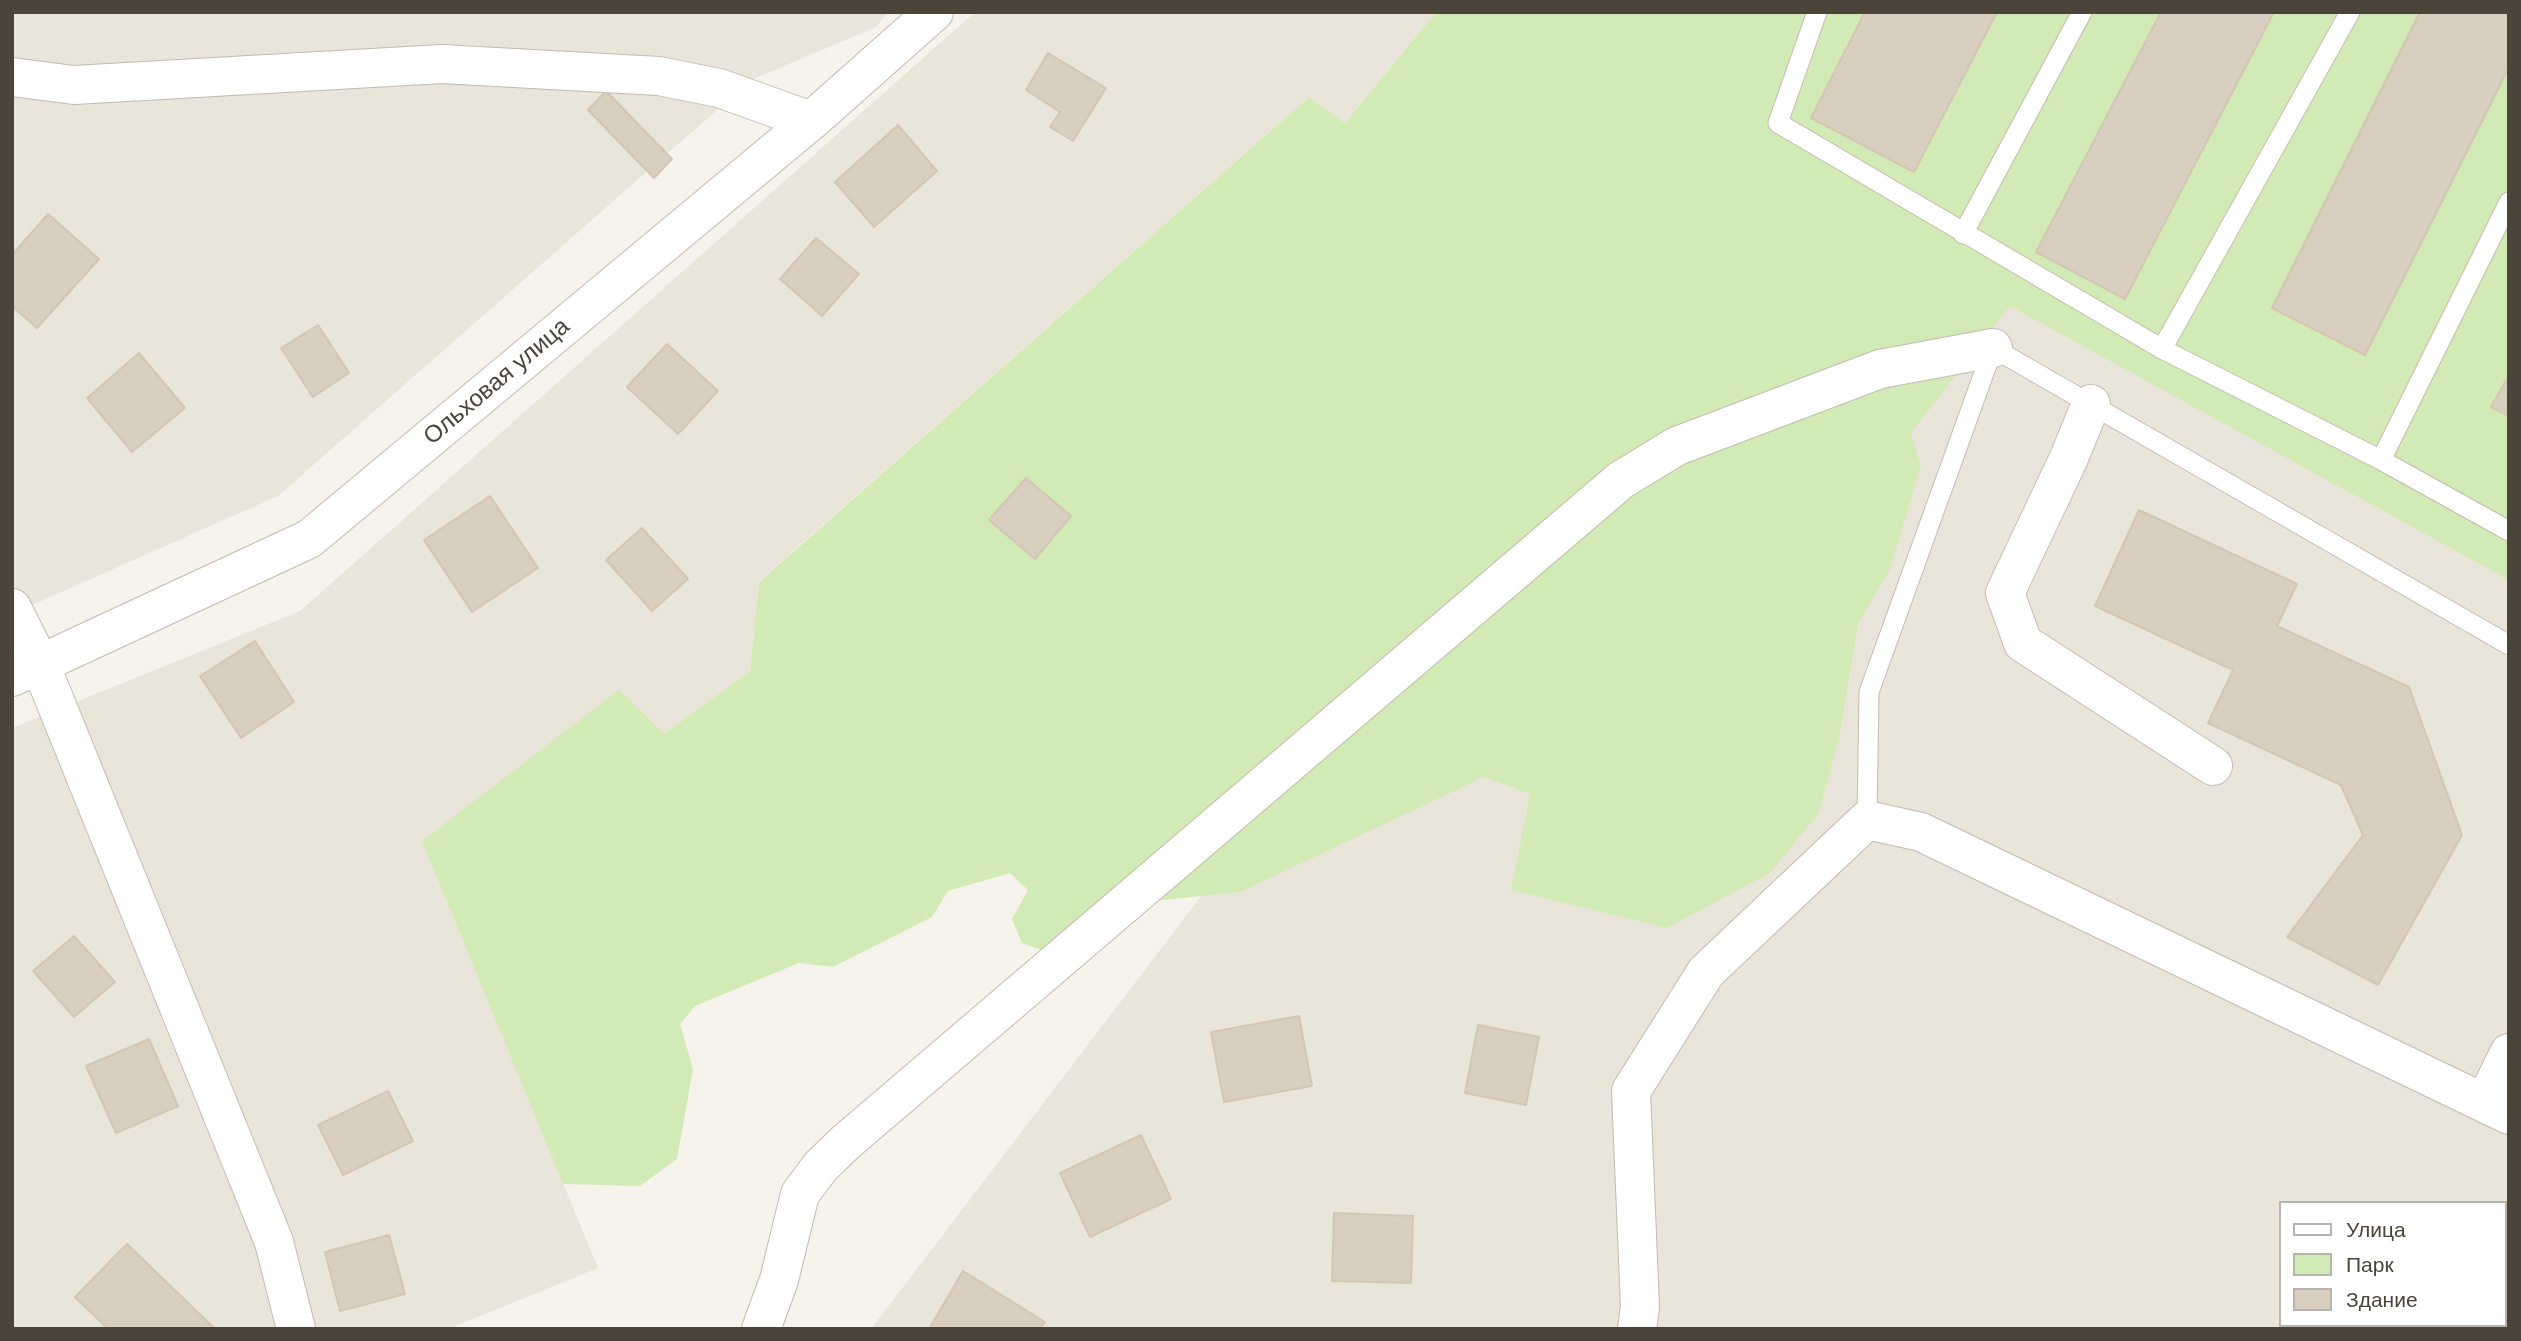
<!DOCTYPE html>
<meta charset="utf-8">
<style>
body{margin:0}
#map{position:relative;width:2521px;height:1341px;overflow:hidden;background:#f6f3ec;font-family:Arial,sans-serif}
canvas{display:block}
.frame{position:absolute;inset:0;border:14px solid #4b4439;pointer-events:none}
.legend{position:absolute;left:2279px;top:1201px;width:228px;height:126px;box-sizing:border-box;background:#fff;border:2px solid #b7b4b0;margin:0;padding:9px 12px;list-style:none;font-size:21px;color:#4b4439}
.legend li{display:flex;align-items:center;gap:14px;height:35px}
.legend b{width:35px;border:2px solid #b7b4b0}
</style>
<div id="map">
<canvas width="2521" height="1341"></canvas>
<div class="frame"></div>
<ul class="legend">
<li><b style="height:9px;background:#fff"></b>Улица</li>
<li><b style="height:19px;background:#d2eab5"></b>Парк</li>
<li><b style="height:19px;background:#d8cfc1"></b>Здание</li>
</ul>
</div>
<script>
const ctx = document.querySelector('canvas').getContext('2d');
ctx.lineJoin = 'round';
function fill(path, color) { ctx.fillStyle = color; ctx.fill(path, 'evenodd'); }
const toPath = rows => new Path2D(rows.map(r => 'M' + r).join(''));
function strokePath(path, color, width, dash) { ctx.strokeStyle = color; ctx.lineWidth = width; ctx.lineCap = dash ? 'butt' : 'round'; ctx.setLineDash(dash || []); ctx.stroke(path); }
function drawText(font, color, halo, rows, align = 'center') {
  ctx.font = font + ' Arial,sans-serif'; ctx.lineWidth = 6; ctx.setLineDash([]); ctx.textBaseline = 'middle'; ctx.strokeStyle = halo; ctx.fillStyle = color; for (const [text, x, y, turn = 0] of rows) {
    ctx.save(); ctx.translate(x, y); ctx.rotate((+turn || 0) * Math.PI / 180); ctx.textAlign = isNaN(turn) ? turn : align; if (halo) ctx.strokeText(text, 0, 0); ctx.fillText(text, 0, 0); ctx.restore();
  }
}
fill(toPath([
 [12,12,889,12,876,27,751,80,278,496,12,614],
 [975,12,1436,12,1345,123,1309,97,759,581,750,671,664,734,422,840,598,1268,448,1329,12,1329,12,728,300,611],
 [2509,12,2509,1329,871,1329,1713,225],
 [2281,1203,2505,1203,2505,1325,2281,1325]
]), '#eae5da');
fill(toPath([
 [1436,12,2509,12,2509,580,2010,306,1911,433,1921,466,1890,569,1858,624,1839,738,1819,813,1770,873,1667,928,1511,890,1530,794,1484,777,1240,892,1124,904,1047,952,1022,943,1012,919,1028,890,1010,873,948,891,932,917,833,967,799,963,695,1006,680,1024,693,1069,677,1159,640,1186,563,1184,422,841,619,690,664,734,750,671,759,582,1309,97,1345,123]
]), '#d2eab5');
const building = toPath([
 [1865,12,1997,12,1914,172,1811,118,1865,12],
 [2161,12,2274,12,2125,299,2036,252,2161,12],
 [2420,12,2509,12,2509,67,2365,355,2272,308,2420,12],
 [1048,53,1106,88,1073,141,1050,127,1060,112,1026,90,1048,53],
 [606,91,672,159,654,178,588,110,606,91],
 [898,125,937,171,874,227,835,182,898,125],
 [48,214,99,259,37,328,12,306,12,255,48,214],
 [816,238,859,274,822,316,780,279,816,238],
 [318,325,349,373,313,397,281,348,318,325],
 [667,344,718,391,678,434,627,387,667,344],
 [139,353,185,408,132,452,87,398,139,353],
 [2509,375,2509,416,2491,407,2509,375],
 [1026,478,1071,516,1035,559,989,520,1026,478],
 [490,496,538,568,472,612,424,540,490,496],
 [2139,510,2297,584,2277,626,2409,687,2462,835,2378,985,2287,937,2363,835,2341,785,2208,723,2233,670,2095,606,2139,510],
 [642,528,688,579,652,611,606,560,642,528],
 [255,641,294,702,241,738,200,676,255,641],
 [74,936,115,982,74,1017,33,971,74,936],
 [1299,1016,1312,1086,1224,1102,1211,1032,1299,1016],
 [1478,1025,1539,1037,1526,1105,1465,1093,1478,1025],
 [149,1039,178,1106,116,1133,86,1066,149,1039],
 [388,1091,413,1141,343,1175,318,1125,388,1091],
 [1141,1135,1171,1199,1090,1237,1060,1173,1141,1135],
 [1334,1213,1413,1216,1411,1283,1332,1281,1334,1213],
 [389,1235,405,1294,340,1311,325,1252,389,1235],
 [127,1244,215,1329,108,1329,75,1297,127,1244],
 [963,1271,1045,1322,1040,1329,929,1329,963,1271]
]);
fill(building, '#d8cfc1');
strokePath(building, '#d3c7b4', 2);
const lane = toPath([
 [1817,12,1778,123,2162,349,2381,460,2509,202],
 [1963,234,2082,12],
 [2162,349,2350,12],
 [2381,460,2509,531],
 [1867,820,1869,692,1993,348,2509,645]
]);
const street = toPath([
 [12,77,74,85,442,64,659,76,719,88,811,121],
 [2091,404,2068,460,2005,593,2023,643,2213,766],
 [12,608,40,664,274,1242,296,1329],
 [12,677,309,539,811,121,934,12],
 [2485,1102,2509,1053],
 [761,1329,779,1280,800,1194,821,1166,846,1142,1621,480,1677,446,1880,369,1993,348],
 [1637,1329,1640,1307,1631,1091,1706,972,1867,820,1921,832,2509,1115]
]);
strokePath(lane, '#c2bbae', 21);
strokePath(street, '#c2bbae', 40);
strokePath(lane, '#fff', 19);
strokePath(street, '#fff', 38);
drawText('24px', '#4b4439', '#fff', [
 ["Ольховая улица",497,382,-40]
]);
</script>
